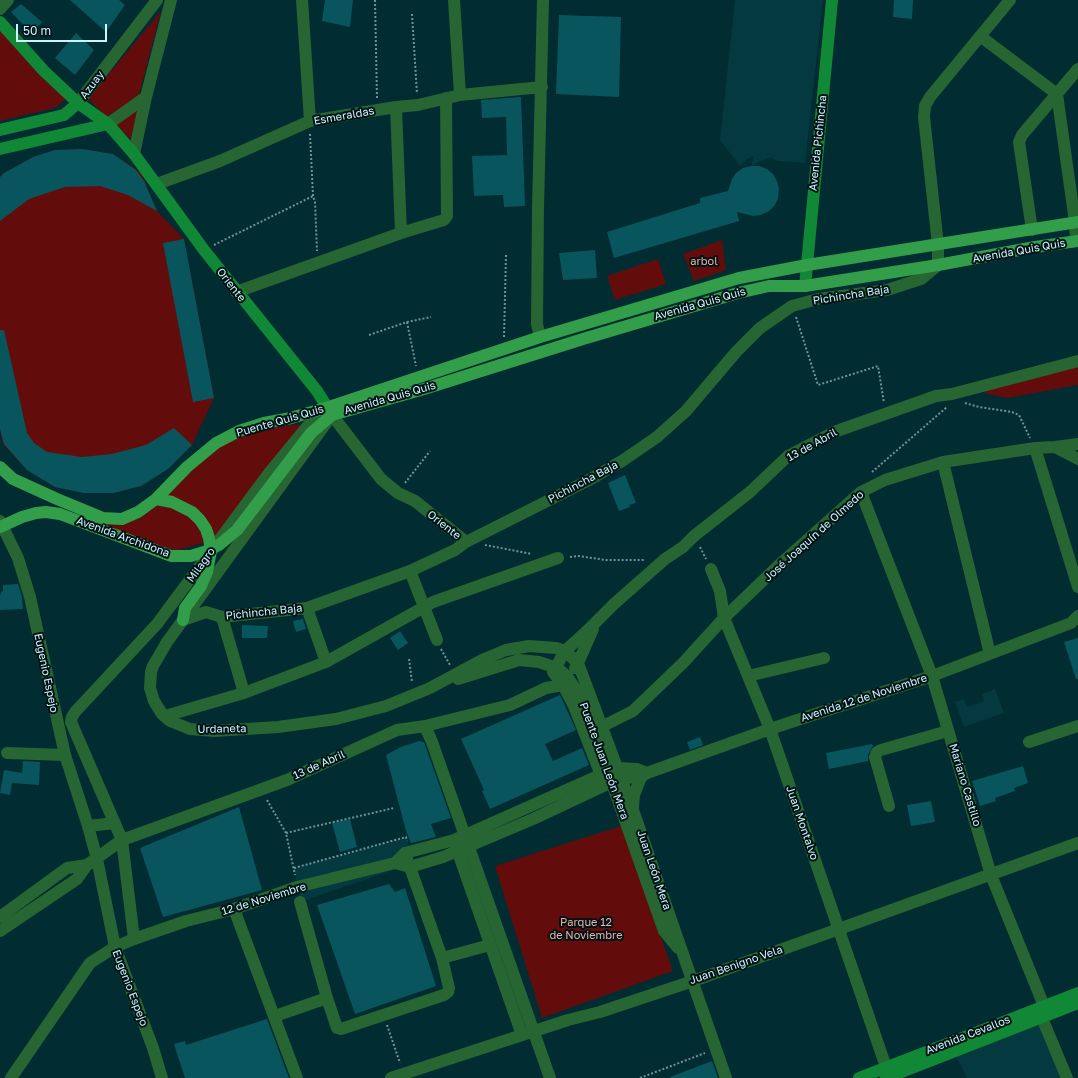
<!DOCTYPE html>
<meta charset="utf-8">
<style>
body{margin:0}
#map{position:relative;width:1078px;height:1078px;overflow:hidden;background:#012c31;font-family:"Golos Text",sans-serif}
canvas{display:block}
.scale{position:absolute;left:16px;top:24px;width:91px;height:18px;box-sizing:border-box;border:2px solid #d0f4f9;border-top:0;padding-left:5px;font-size:12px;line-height:14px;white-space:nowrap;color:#d0f4f9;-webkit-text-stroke:3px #001316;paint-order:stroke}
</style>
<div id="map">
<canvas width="1078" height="1078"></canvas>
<div class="scale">50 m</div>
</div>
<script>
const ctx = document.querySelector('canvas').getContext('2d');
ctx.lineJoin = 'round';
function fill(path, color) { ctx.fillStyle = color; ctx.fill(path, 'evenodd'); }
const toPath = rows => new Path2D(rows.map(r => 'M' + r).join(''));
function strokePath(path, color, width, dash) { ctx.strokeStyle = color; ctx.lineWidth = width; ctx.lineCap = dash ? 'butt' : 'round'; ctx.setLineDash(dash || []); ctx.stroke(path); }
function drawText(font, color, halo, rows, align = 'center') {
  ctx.font = font + ' "Golos Text",sans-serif'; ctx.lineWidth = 4; ctx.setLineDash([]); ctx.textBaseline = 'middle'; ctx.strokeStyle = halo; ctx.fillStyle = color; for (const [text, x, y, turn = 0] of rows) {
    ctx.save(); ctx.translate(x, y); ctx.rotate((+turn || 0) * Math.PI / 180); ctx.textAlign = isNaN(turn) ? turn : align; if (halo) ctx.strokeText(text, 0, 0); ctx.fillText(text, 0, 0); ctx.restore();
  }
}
fill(toPath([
 [735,0,823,0,805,163,778,161,770,157,751,166,754,156,747,159,740,166,720,140],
 [995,689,1004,713,964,727,955,702,964,699,967,707,984,701,982,694],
 [406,837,414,863,300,902,294,868],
 [1048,1022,1068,1078,967,1078,954,1052]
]), '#04393f');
fill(toPath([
 [161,11,139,95,107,117,88,99],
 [0,28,66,99,55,108,0,121],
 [140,108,132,140,115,124],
 [82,149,113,154,141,173,157,211,184,239,214,398,192,445,168,469,141,486,113,493,84,493,55,487,27,470,3,444,0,429,0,177,4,173,33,157,55,150],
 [722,240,726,270,694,281,683,254],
 [658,259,666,284,615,300,607,276],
 [1078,365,1078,385,1007,398,983,393,1012,379],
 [314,423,217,539,178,550,152,546,83,516,139,519,217,448,239,436,265,428],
 [621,826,673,971,542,1018,495,866]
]), '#620d0c');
fill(toPath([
 [70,0,119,0,125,5,106,32],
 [325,0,353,0,350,27,322,21],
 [894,0,913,0,912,19,893,17],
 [21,4,42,22,32,34,11,12],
 [559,15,621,17,619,97,556,94],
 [76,33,94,50,75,75,55,58],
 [521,97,525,206,504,207,503,195,474,196,472,156,507,155,506,117,482,118,481,100],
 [82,149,113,154,136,170,144,181,157,211,128,195,100,186,65,187,29,199,0,221,0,177,4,173,33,157,55,150],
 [751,166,759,166,767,169,773,174,777,181,779,189,778,198,775,205,769,211,761,215,753,216,737,212,739,221,614,258,607,232,700,203,700,198,728,191,732,179,736,173,743,168],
 [184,239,214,398,193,402,163,243],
 [595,250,597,278,563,280,559,253],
 [0,330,4,330,27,433,34,443,47,452,82,457,112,454,146,445,174,428,192,445,168,469,141,486,113,493,84,493,55,487,27,470,4,444,0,429],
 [625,475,636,503,629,505,630,507,619,511,608,483],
 [18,584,22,597,23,609,0,610,0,596,1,592,3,591,3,585],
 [303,619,306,629,296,632,293,621],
 [242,625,268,626,267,638,242,638],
 [400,631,408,643,398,650,390,638],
 [1078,638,1078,679,1076,679,1064,642],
 [560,695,576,730,545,744,553,761,582,748,589,765,490,809,482,791,484,790,461,739],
 [700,737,703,745,690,750,687,742],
 [419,741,424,742,425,745,451,818,431,824,436,837,411,843,406,831,386,755,401,747],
 [872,744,873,746,868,755,868,761,829,769,826,753],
 [23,761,40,762,39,785,12,783,10,795,0,793,4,770,22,773],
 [1023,766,1028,783,1014,788,1015,791,995,798,996,801,980,806,972,781],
 [931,801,935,822,911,826,907,805],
 [239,807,262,890,163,917,140,848],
 [350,819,357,847,340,852,332,823],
 [389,884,395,892,405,888,436,986,355,1014,317,905],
 [267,1019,289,1078,185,1078,174,1044,185,1041,186,1045],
 [712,1061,718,1078,671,1078,670,1077]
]), '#09555d');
strokePath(toPath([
 [375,0,377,99],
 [412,14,417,94],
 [310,134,313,196,315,202,317,251],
 [214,245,313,196],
 [796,317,818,385,878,366,884,403],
 [407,322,416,366],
 [369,335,407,322,431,317],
 [504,337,506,255],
 [965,403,979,407,1012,412,1019,415,1030,438],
 [872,472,947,407],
 [405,483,430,451],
 [485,545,532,554],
 [700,547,706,559],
 [570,557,578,556,606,560,645,560],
 [441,649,450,665],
 [409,659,412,682],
 [267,800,286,833,295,875],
 [286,833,394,808],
 [294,868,406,837,407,841],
 [387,1025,400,1063],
 [640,1078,705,1053]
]), '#6c9499', 2, [2, 2]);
strokePath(toPath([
 [302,0,310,121],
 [454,0,460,95],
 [0,9,8,0],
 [980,36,1057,94,1075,222,1076,241],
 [78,103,157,0],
 [396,107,401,233],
 [108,124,146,97],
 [134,154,146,97,171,0],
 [157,184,220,161,310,121,396,107,418,105,460,95,542,87],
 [1032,230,1019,142,1022,135,1078,69],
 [938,265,938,245,924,117,925,106,930,97,1010,0],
 [236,292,401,233,444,220,447,216,446,98],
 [540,337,537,324,538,208,543,0],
 [1055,447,1078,459],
 [1035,448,1078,587],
 [943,462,990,654],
 [861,492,932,676,991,875,1044,1006,1042,1018,1067,1078],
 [711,569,720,591,724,618,770,729,886,1067],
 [410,571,437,640],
 [307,608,326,662],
 [222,617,244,693],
 [748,676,824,658],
 [165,716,244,693,326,662,433,602,558,558],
 [425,726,432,742,550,1078],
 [601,727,633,711,683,663,724,618,778,566,861,492,885,480,943,462,1035,448,1055,447,1078,444],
 [1029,742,1078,726],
 [7,753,65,755],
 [617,768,637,769,647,773],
 [621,778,641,777,647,773,770,729,932,676,1071,623,1078,616],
 [889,806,875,757,877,752,881,750,948,731],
 [88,826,115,823],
 [454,841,522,1035],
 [300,902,327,998,337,1028,341,1029,444,995,448,992,449,988,442,958,405,853],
 [234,909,297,1078],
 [0,917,67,868,87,865],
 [0,931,77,879,87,865,122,840,287,780,397,730,425,726,510,705,546,688,563,685],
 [134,939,122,840,71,722,72,717,75,712,157,624,269,473,325,405],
 [442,958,490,945],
 [275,1016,327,998],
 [391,1078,568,1020,600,1012,693,981,839,929,1078,843]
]), '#276533', 12);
strokePath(toPath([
 [0,521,18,558,30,597,65,755,88,826,97,859,115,947,153,1048,162,1078],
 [466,542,415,501,398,493,381,479,332,415,167,642,153,666,151,672,150,688,154,701,162,714,170,721,190,729,214,731,278,727,336,719,386,706,430,688,482,660,506,650,529,646,556,648,565,651,578,663,633,810,726,1078],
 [183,620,206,612,222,617,307,608,410,571,455,550,466,542,589,480,622,461,657,437,686,411,736,352,760,328,792,306,818,299,887,290,921,279,938,265],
 [575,668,578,663,593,629],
 [458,679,519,660,539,662,551,666,561,671,567,676,583,701,664,931,678,948],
 [601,775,574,706,563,685,553,672,565,651,586,632,614,604,665,559,683,547,694,536,750,492,788,456,834,432,936,396,952,394,1078,361],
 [633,807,634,795,641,777],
 [395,863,410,867,443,857,533,819,618,779],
 [11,1078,90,963,115,947,134,939,186,921,234,909,297,887,395,863,405,853,454,840,607,772]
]), '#276533', 12);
strokePath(toPath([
 [0,22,44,71,78,103,108,124,134,154,204,250,317,391,332,415],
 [0,130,64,115,78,103],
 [0,149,108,124],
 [805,286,832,0],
 [859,1078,1078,993],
 [886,1078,1078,1003]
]), '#118835', 12);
strokePath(toPath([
 [0,467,13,479,57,499,103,518,122,519,138,512,156,499,187,467,216,443,239,431,264,423,291,418,332,406,540,337,739,278,807,265,1078,222],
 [156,499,172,502,192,512,200,520,206,529,209,538,211,551,207,572,201,586,185,608,183,620],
 [0,527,22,517,36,513,46,512,60,514,171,556,191,556,207,551,219,545,237,530,311,433,332,415,424,389,583,339,738,293,769,286,805,286,938,265,1035,247,1078,241]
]), '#329e4a', 12);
drawText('11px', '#d0f4f9', '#001316', [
 ["Azuay",92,85,-53],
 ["Esmeraldas",344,116,-10],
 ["Avenida Pichincha",818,143,-84],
 ["Avenida Quis Quis",1019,251,-10],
 ["Oriente",231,285,52],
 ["Pichincha Baja",851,295,-9],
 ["Avenida Quis Quis",700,304,-16],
 ["Avenida Quis Quis",390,398,-16],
 ["Puente Quis Quis",280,421,-16],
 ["13 de Abril",812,445,-29],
 ["Pichincha Baja",583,482,-28],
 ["Oriente",444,525,38],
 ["José Joaquín de Olmedo",814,536,-42],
 ["Avenida Archidona",123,537,20],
 ["Milagro",201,565,-54],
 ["Pichincha Baja",264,612,-6],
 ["Eugenio Espejo",46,673,78],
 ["Avenida 12 de Noviembre",864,698,-18],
 ["Urdaneta",222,729,-1],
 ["Puente Juan León Mera",604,761,70],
 ["13 de Abril",319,765,-24],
 ["Mariano Castillo",965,785,73],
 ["Juan Montalvo",802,823,71],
 ["Juan León Mera",654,870,71],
 ["12 de Noviembre",264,899,-17],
 ["Juan Benigno Vela",736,965,-19],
 ["Eugenio Espejo",130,988,69],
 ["Avenida Cevallos",968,1035,-21]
]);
drawText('11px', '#f0aea5', '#001316', [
 ["arbol",704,262],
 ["Parque 12",586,923],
 ["de Noviembre",586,936]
]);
</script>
